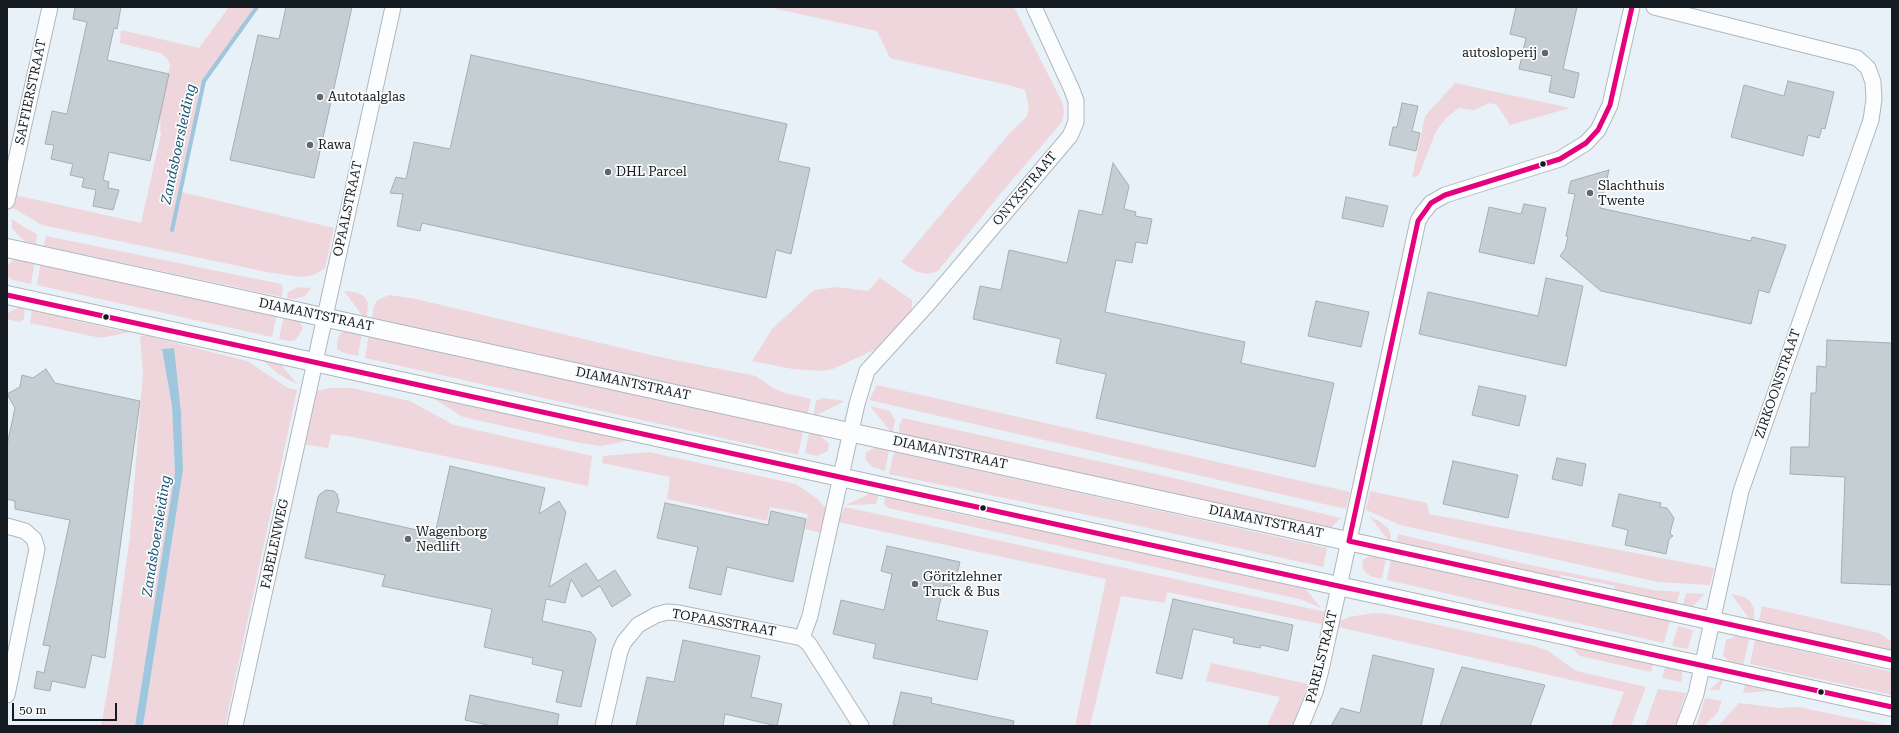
<!DOCTYPE html>
<meta charset="utf-8">
<style>
body{margin:0}
#map{position:relative;width:1899px;height:733px;overflow:hidden;background:#e7f1f7;font-family:"Roboto Serif",serif}
canvas{display:block}
.frame{position:absolute;inset:0;border:8px solid #141c21;pointer-events:none}
.scale{position:absolute;left:12px;top:703px;width:105px;height:18px;box-sizing:border-box;border:2px solid #141c21;border-top:0;padding-left:5px;font-size:12px;line-height:14px;white-space:nowrap;color:#141c21;-webkit-text-stroke:3px #fcfcfc;paint-order:stroke}
</style>
<div id="map">
<canvas width="1899" height="733"></canvas>
<div class="frame"></div>
<div class="scale">50 m</div>
</div>
<script>
const ctx = document.querySelector('canvas').getContext('2d');
ctx.lineJoin = 'round';
function fill(path, color) { ctx.fillStyle = color; ctx.fill(path, 'evenodd'); }
const toPath = rows => new Path2D(rows.map(r => 'M' + r).join(''));
function strokePath(path, color, width, dash) { ctx.strokeStyle = color; ctx.lineWidth = width; ctx.lineCap = dash ? 'butt' : 'round'; ctx.setLineDash(dash || []); ctx.stroke(path); }
function drawText(font, color, halo, rows, align = 'center') {
  ctx.font = font + ' "Roboto Serif",serif'; ctx.lineWidth = 3.5; ctx.setLineDash([]); ctx.textBaseline = 'middle'; ctx.strokeStyle = halo; ctx.fillStyle = color; for (const [text, x, y, turn = 0] of rows) {
    ctx.save(); ctx.translate(x, y); ctx.rotate((+turn || 0) * Math.PI / 180); ctx.textAlign = isNaN(turn) ? turn : align; if (halo) ctx.strokeText(text, 0, 0); ctx.fillText(text, 0, 0); ctx.restore();
  }
}
fill(toPath([
 [229,7,257,7,204,81,181,192,334,228,325,268,314,275,302,277,272,273,42,225,13,208,15,195,141,223,161,134,160,128,161,125,158,117,167,84,170,64,167,58,160,53,120,43,121,30,199,48],
 [768,7,1014,7,1063,104,1064,113,1062,122,1001,193,938,271,928,274,917,272,901,262,1008,135,1027,116,1029,107,1025,90,1012,86,890,58,877,31],
 [1455,83,1570,108,1510,125,1497,105,1490,103,1474,110,1459,108,1447,117,1436,131,1419,175,1412,178,1425,116],
 [12,219,24,227,37,234,36,244,26,242,17,234,12,228],
 [46,236,281,284,283,288,282,297,44,246],
 [21,257,35,260,31,284,13,280,8,276,8,265,12,261],
 [41,261,277,314,272,337,37,285],
 [880,278,912,300,912,310,876,349,833,369,821,371,793,369,752,361,772,329,814,290,837,287,868,291],
 [299,287,311,288,305,296,294,299,287,298,288,292],
 [344,291,355,292,364,296,368,303,367,316,364,318],
 [389,295,416,299,655,356,756,376,773,388,785,393,811,399,807,416,372,319,374,305,378,300],
 [33,304,69,311,68,319,121,331,123,323,275,357,297,384,280,375,263,361,253,357,149,334,130,332,101,338,30,323],
 [25,305,24,319,19,322,7,319,7,313],
 [284,315,295,318,300,322,303,328,296,340,290,341,279,339],
 [348,329,362,333,358,356,344,353,337,349,337,340,340,334],
 [369,334,803,432,798,455,365,358],
 [140,336,148,336,247,361,288,388,297,390,225,726,143,726,183,470,181,412,173,348,162,349,172,406,175,473,135,726,101,726,112,665,130,536,143,373],
 [412,385,642,438,601,446,580,443,463,417],
 [877,385,1350,492,1346,509,869,400],
 [332,388,352,388,410,401,454,425,592,456,588,486,353,437,331,434,328,448,302,444,315,391],
 [823,398,845,401,813,417,816,401],
 [870,406,890,411,895,421,892,433],
 [903,418,1165,476,1341,518,1328,530,899,435,899,426],
 [809,433,821,436,829,444,828,451,817,456,805,453],
 [876,447,889,450,885,471,872,467,865,459,866,452],
 [649,452,796,484,815,497,826,508,822,533,805,529,808,514,770,507,767,521,667,499,670,477,602,463,603,456],
 [894,452,1327,548,1323,567,1126,523,889,474],
 [881,487,876,504,846,505,865,496],
 [886,491,941,503,940,510,991,521,993,514,1300,582,1321,608,1299,599,888,508,884,504],
 [1370,491,1427,503,1429,514,1714,568,1710,585,1658,582,1400,525,1366,510],
 [845,507,1326,612,1325,625,1167,592,1165,603,1121,596,1090,726,1075,726,1106,579,838,522],
 [1369,516,1379,521,1389,529,1391,536,1390,542],
 [1398,534,1525,564,1653,590,1680,592,1676,604,1614,593,1615,586,1561,575,1559,581,1398,545,1397,541],
 [1371,555,1386,558,1382,579,1370,576,1362,568,1363,560],
 [1391,559,1670,621,1664,643,1387,580],
 [1686,593,1705,594,1692,607,1683,605],
 [1731,594,1744,597,1750,601,1754,609,1754,619,1751,621],
 [1762,606,1879,633,1892,642,1892,651,1759,621],
 [1374,613,1388,614,1535,646,1548,651,1576,671,1646,687,1631,726,1611,726,1624,692,1338,627,1340,621,1349,617],
 [1678,626,1693,630,1688,649,1672,646],
 [1736,636,1749,639,1743,666,1731,663,1723,655,1726,640],
 [1560,637,1655,658,1651,672,1580,656],
 [1755,640,1892,672,1892,695,1750,664],
 [1211,663,1308,684,1292,726,1267,726,1280,697,1206,681],
 [1666,664,1683,667,1681,682,1662,678],
 [1725,676,1719,690,1709,690],
 [1747,676,1772,682,1771,691,1743,693],
 [1658,689,1686,693,1675,726,1645,726],
 [1705,698,1722,701,1718,712,1704,726,1696,726],
 [1739,703,1780,708,1798,707,1890,726,1718,726]
]), '#efd6dc');
fill(toPath([
 [174,348,181,412,183,470,143,726,135,726,175,473,172,406,162,349]
]), '#9ec6dd');
strokePath(toPath([
 [172,230,204,81,257,7]
]), '#9ec6dd', 4);
const building = toPath([
 [75,7,121,7,117,29,114,28,107,60,169,74,150,161,109,152,103,180,109,182,108,188,119,190,113,210,93,206,96,190,82,187,84,178,70,175,73,164,51,159,54,145,45,144,52,111,67,114,87,22,73,19,75,7],
 [286,7,352,7,314,178,230,160,258,35,279,39,286,7],
 [1516,7,1577,7,1563,69,1579,73,1574,98,1549,92,1552,76,1519,69,1526,38,1510,34,1516,7],
 [471,55,787,124,778,161,810,168,791,254,776,250,766,298,422,223,420,231,397,226,403,194,390,193,396,177,406,179,414,142,450,149,471,55],
 [1788,81,1834,92,1825,129,1822,128,1819,138,1808,135,1803,156,1731,137,1744,85,1784,96,1788,81],
 [1402,103,1418,106,1412,131,1420,133,1416,151,1389,145,1393,127,1397,127,1402,103],
 [1113,163,1129,186,1124,209,1136,212,1135,216,1152,219,1147,244,1136,242,1132,263,1116,260,1105,312,1245,342,1241,363,1334,383,1315,467,1096,418,1106,374,1056,363,1061,339,973,319,980,286,1001,290,1009,250,1067,263,1079,210,1102,215,1113,163],
 [1609,170,1600,208,1751,241,1752,237,1786,245,1769,293,1759,290,1751,324,1601,291,1560,256,1565,249,1568,237,1566,236,1575,194,1568,193,1571,181,1609,170],
 [1346,197,1388,206,1383,227,1342,218,1346,197],
 [1524,204,1546,208,1534,264,1479,252,1489,207,1521,214,1524,204],
 [1546,278,1583,286,1566,366,1419,334,1428,292,1538,316,1546,278],
 [1316,301,1369,312,1361,347,1308,336,1316,301],
 [1827,340,1892,343,1892,585,1841,583,1845,477,1790,474,1791,447,1809,447,1811,393,1816,393,1817,366,1826,367,1827,340],
 [46,369,55,383,140,401,105,658,92,655,85,688,52,681,50,691,34,688,37,671,44,673,50,646,43,645,70,520,15,509,15,501,7,499,7,445,15,408,7,394,20,387,22,375,33,378,46,369],
 [1479,386,1526,396,1519,426,1472,415,1479,386],
 [1557,458,1586,464,1582,486,1552,479,1557,458],
 [1453,461,1518,475,1508,518,1443,504,1453,461],
 [450,466,545,488,539,514,559,501,566,512,549,587,586,563,598,581,615,570,631,595,612,607,600,586,582,597,571,579,565,603,546,599,542,621,591,632,596,639,581,707,556,702,563,671,532,664,533,658,484,647,492,609,382,586,385,575,305,558,318,497,320,494,326,490,334,491,337,494,339,502,336,512,435,534,450,466],
 [1619,494,1661,503,1660,507,1667,508,1674,518,1670,533,1673,536,1669,539,1666,554,1625,545,1628,530,1612,526,1619,494],
 [665,503,768,525,771,511,806,519,793,582,727,567,721,595,689,588,698,547,657,538,665,503],
 [887,546,960,562,954,587,944,585,936,620,988,631,977,680,873,658,876,644,833,634,841,600,884,610,892,574,881,571,887,546],
 [1173,599,1293,625,1288,651,1261,645,1260,648,1233,643,1234,638,1193,629,1182,679,1156,673,1173,599],
 [683,640,760,656,751,697,782,704,777,726,725,714,723,726,636,726,647,677,674,682,683,640],
 [1373,655,1434,669,1421,726,1331,726,1341,708,1360,713,1373,655],
 [1462,667,1545,685,1530,726,1440,726,1462,667],
 [901,692,932,698,931,703,1014,721,1013,726,900,726,893,724,901,692],
 [470,695,559,714,557,726,492,726,465,720,470,695]
]);
fill(building, '#c5ced3');
strokePath(building, '#a5adb3', 1);
const minor = toPath([
 [1654,7,1857,58,1868,68,1873,82,1874,99,1871,120,1741,491,1696,694,1684,726],
 [7,201,50,7],
 [7,526,25,531,34,539,37,549,7,695],
 [802,638,810,616,857,404,867,371,928,304,1070,136,1076,122,1076,101,1072,90,1034,7],
 [235,726,393,7],
 [603,726,620,651,624,642,638,625,656,615,667,612,679,613,802,638,809,644,861,726],
 [1301,726,1315,692,1321,670,1418,221,1422,214,1431,203,1445,195,1560,159,1586,143,1598,130,1610,105,1632,7]
]);
const major = toPath([
 [7,248,1892,660],
 [7,295,1892,707]
]);
strokePath(minor, '#b0b8bd', 17);
strokePath(major, '#b0b8bd', 20);
strokePath(minor, '#fbfdfe', 15);
strokePath(major, '#fbfdfe', 18);
strokePath(toPath([
 [1632,7,1610,105,1598,130,1586,143,1560,159,1445,195,1431,203,1418,221,1349,541,1892,660],
 [7,295,1892,707]
]), '#e5007d', 5);
for (const [x, y, r, color] of [
 [1545,53,4,"#5e676c"],
 [320,97,4,"#5e676c"],
 [310,145,4,"#5e676c"],
 [1543,164,3.5,"#141c21"],
 [608,172,4,"#5e676c"],
 [1590,193,4,"#5e676c"],
 [106,317,3.5,"#141c21"],
 [983,508,3.5,"#141c21"],
 [408,539,4,"#5e676c"],
 [915,584,4,"#5e676c"],
 [1821,692,3.5,"#141c21"]
]) { const dot = new Path2D(); dot.arc(x, y, r, 0, 2 * Math.PI); ctx.fillStyle = color; ctx.fill(dot); strokePath(dot, '#fcfcfc', 1.5); }
drawText('13px', '#141c21', '#fcfcfc', [
 ["autosloperij",1537,53,"right"],
 ["Autotaalglas",328,97],
 ["Rawa",318,145],
 ["DHL Parcel",616,172],
 ["Slachthuis",1598,186],
 ["Twente",1598,201],
 ["Wagenborg",416,532],
 ["Nedlift",416,547],
 ["Göritzlehner",923,577],
 ["Truck & Bus",923,592]
], 'left');
drawText('13px', '#141c21', '#fcfcfc', [
 ["SAFFIERSTRAAT",31,92,-78],
 ["ONYXSTRAAT",1025,189,-50],
 ["OPAALSTRAAT",348,209,-78],
 ["DIAMANTSTRAAT",316,315,12],
 ["DIAMANTSTRAAT",633,384,12],
 ["ZIRKOONSTRAAT",1778,384,-71],
 ["DIAMANTSTRAAT",950,453,12],
 ["DIAMANTSTRAAT",1266,522,12],
 ["FABELENWEG",275,544,-78],
 ["TOPAASSTRAAT",724,623,10],
 ["PARELSTRAAT",1322,657,-76]
]);
drawText('italic 14px', '#165676', '#fcfcfc', [
 ["Zandsboersleiding",179,144,-78],
 ["Zandsboersleiding",157,536,-81]
]);
</script>
